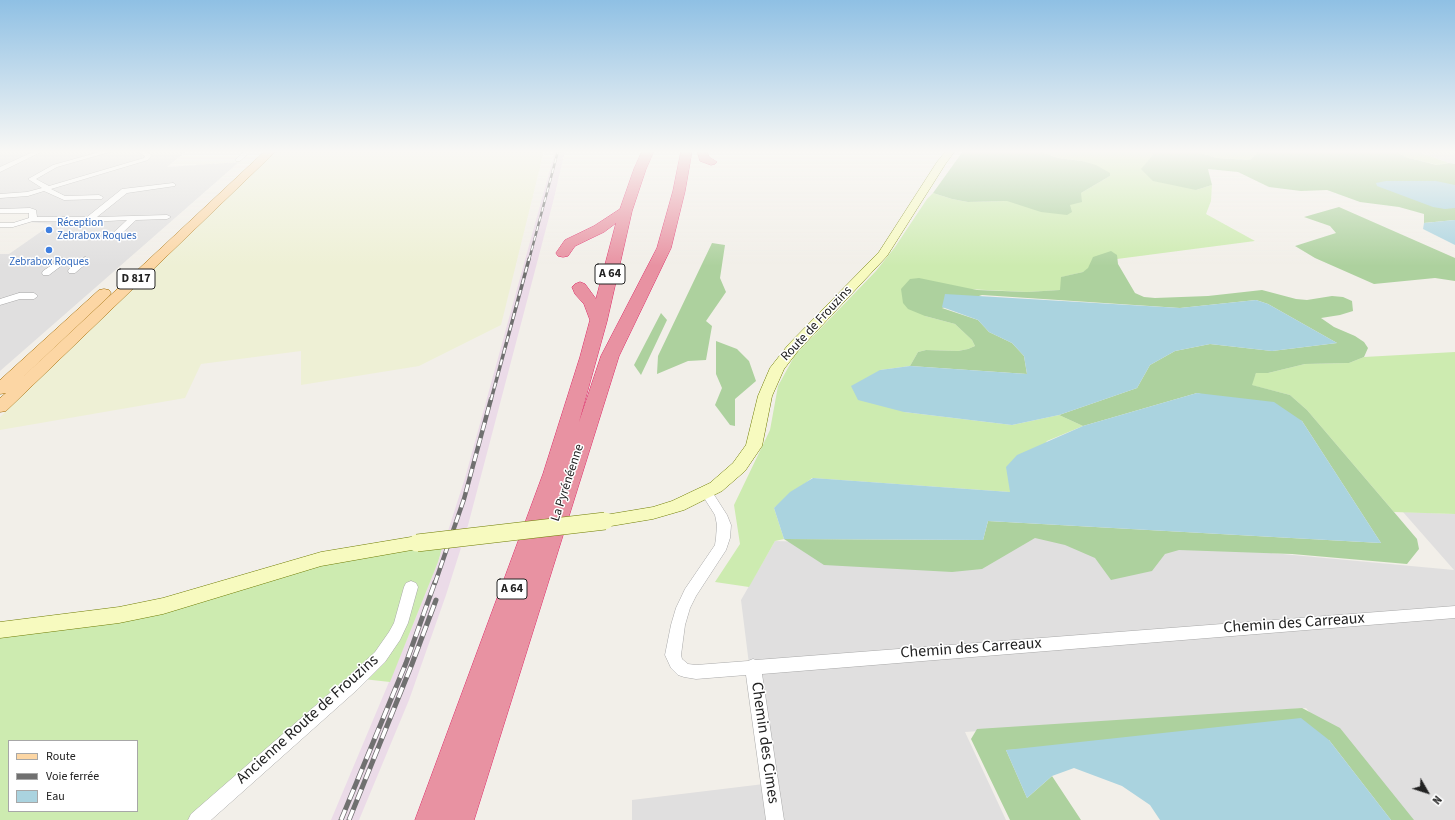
<!DOCTYPE html>
<meta charset="utf-8">
<style>
body{margin:0}
#map{position:relative;width:1455px;height:820px;overflow:hidden;background:#f2efe9;font-family:"Source Sans 3",sans-serif}
canvas{display:block}
.legend{position:absolute;left:8px;top:740px;width:130px;height:72px;box-sizing:border-box;background:#fff;border:1px solid #a7a7a7;margin:0;padding:5px 7px;list-style:none;font-size:12px;color:#222}
.legend li{display:flex;align-items:center;gap:8px;height:20px}
.legend b{width:20px;border:1px solid #a7a7a7}
.north{position:absolute;left:1407px;top:772px;width:40px;height:40px;-webkit-text-stroke:3px #fff;paint-order:stroke;rotate:129deg;font-size:11px;font-weight:700;line-height:16px;text-align:center;color:#222}
.north::after{content:'';display:block;margin:auto;width:14px;height:18px;background:#222;clip-path:polygon(50% 0,100% 100%,50% 72%,0 100%)}
</style>
<div id="map">
<canvas width="1455" height="820"></canvas>
<ul class="legend">
<li><b style="height:5px;background:#fcd6a4"></b>Route</li>
<li><b style="height:5px;background:#707070"></b>Voie ferrée</li>
<li><b style="height:11px;background:#aad3df"></b>Eau</li>
</ul>
<div class="north">N</div>
</div>
<script>
const ctx = document.querySelector('canvas').getContext('2d');
ctx.lineJoin = 'round';
function fill(path, color) { ctx.fillStyle = color; ctx.fill(path, 'evenodd'); }
const toPath = rows => new Path2D(rows.map(r => 'M' + r).join(''));
function strokePath(path, color, width, dash) { ctx.strokeStyle = color; ctx.lineWidth = width; ctx.lineCap = dash ? 'butt' : 'round'; ctx.setLineDash(dash || []); ctx.stroke(path); }
function drawText(font, color, halo, rows, align = 'center') {
  ctx.font = font + ' "Source Sans 3",sans-serif'; ctx.lineWidth = 3; ctx.setLineDash([]); ctx.textBaseline = 'middle'; ctx.strokeStyle = halo; ctx.fillStyle = color; for (const [text, x, y, turn = 0] of rows) {
    ctx.save(); ctx.translate(x, y); ctx.rotate((+turn || 0) * Math.PI / 180); ctx.textAlign = isNaN(turn) ? turn : align; if (halo) ctx.strokeText(text, 0, 0); ctx.fillText(text, 0, 0); ctx.restore();
  }
}
fill(toPath([
 [0,151,187,151,167,167,239,162,0,371,0,254,9,254,52,224,28,222,29,212,0,212],
 [1416,151,1455,151,1455,164,1449,163],
 [1403,512,1455,514,1455,820,1402,820,1306,708,965,732,1006,820,632,820,632,800,764,784,741,600,775,541,981,547,1003,528,1454,570]
]), '#e0dfdf');
fill(toPath([
 [555,151,565,151,553,202,467,529,446,595,409,700,359,820,331,820,410,632,438,562,465,478]
]), '#ebdbe8');
fill(toPath([
 [276,151,544,151,501,325,419,366,301,385,301,351,201,364,185,398,0,430,0,417]
]), '#eef0d5');
fill(toPath([
 [1038,151,1148,151,1196,190,1212,185,1211,201,1206,214,1255,241,1117,259,1116,255,1083,272,1062,277,1061,290,1027,292,966,289,925,316,955,324,972,340,975,346,968,349,958,351,926,350,918,352,910,366,880,370,904,412,1012,425,1059,415,1083,426,1047,441,1010,492,812,478,774,508,784,539,775,541,749,587,715,582,740,544,734,505,770,430,778,386,795,355,876,271,895,247,927,199,933,193,952,199,968,202,1007,201,1070,205,1081,193,1110,176,1082,161,1058,158],
 [1197,151,1259,151,1250,160,1217,158,1200,153],
 [1395,151,1416,151,1449,163,1438,165,1405,157],
 [1455,352,1455,514,1394,512,1307,410,1290,395,1251,385,1256,373,1268,373,1305,364,1349,363,1364,357],
 [443,545,438,562,390,682,354,678,190,820,0,820,0,636,345,558],
 [9,741,137,741,137,811,9,811]
]), '#cdebb0');
fill(toPath([
 [963,151,1038,151,1058,158,1082,161,1096,165,1110,173,1110,176,1081,193,1082,202,1070,205,1072,212,1067,215,1041,212,1007,201,968,202,952,199,933,193],
 [1148,151,1197,151,1200,153,1217,158,1250,160,1259,151,1395,151,1405,157,1437,165,1449,163,1455,164,1455,220,1424,223,1424,214,1399,207,1360,202,1327,190,1301,191,1269,187,1238,172,1208,169,1212,185,1196,190,1153,181,1141,169,1153,155],
 [1339,207,1455,258,1455,281,1435,278,1374,284,1315,258,1295,246,1336,233,1330,226,1304,217],
 [712,243,725,245,720,278,726,292,706,321,712,326,706,360,688,361,657,374,658,356],
 [1111,251,1117,255,1118,264,1135,293,1144,297,1155,298,1208,296,1262,290,1296,299,1307,300,1332,296,1343,297,1352,301,1353,311,1340,315,1321,318,1334,327,1355,336,1364,342,1368,348,1364,357,1349,363,1305,364,1268,373,1256,373,1252,385,1290,395,1307,410,1417,539,1419,549,1407,564,1292,554,1179,550,1165,554,1152,571,1111,580,1095,558,1065,545,1035,538,982,569,952,572,824,565,784,539,983,540,988,521,1381,543,1302,421,1197,393,1083,426,1059,415,1137,388,1150,365,1175,351,1210,344,1272,351,1337,343,1268,304,1256,300,1180,308,982,295,942,308,978,320,989,332,1012,343,1024,356,1027,374,910,366,918,352,926,350,958,351,968,349,975,346,972,340,955,324,925,316,908,309,903,303,901,289,910,279,919,278,977,290,1027,292,1060,290,1061,277,1083,272,1088,268,1093,257],
 [661,313,667,320,641,375,634,365],
 [716,341,737,349,749,361,756,381,735,399,735,426,730,425,715,405,722,388,716,374],
 [1302,708,1340,728,1414,820,1391,820,1329,740,1006,750,1027,798,1052,776,1081,820,1010,820,971,739,977,729]
]), '#add19e');
fill(toPath([
 [1386,181,1436,181,1455,185,1455,208,1445,209,1433,207,1377,186,1376,183],
 [1455,220,1455,245,1423,229,1424,223],
 [945,294,1180,308,1256,300,1268,304,1337,343,1272,351,1210,344,1175,351,1150,365,1137,388,1059,415,1012,425,904,412,858,400,851,386,880,370,910,366,1027,374,1024,356,1012,343,989,332,978,320,942,307],
 [1197,393,1274,402,1302,421,1381,543,988,521,983,540,784,539,774,508,790,492,813,478,1010,492,1006,467,1017,455,1083,426],
 [1301,718,1329,740,1391,820,1160,820,1150,805,1122,786,1074,768,1052,776,1027,798,1006,750]
]), '#aad3df');
const minor = toPath([
 [35,151,43,151,0,172,0,167,35,151],
 [103,151,113,151,57,167,36,179,49,186,144,158,145,156,136,151,144,151,152,155,148,160,51,189,65,196,99,195,103,197,102,199,64,200,44,191,28,196,0,198,0,194,27,192,42,188,28,179,53,165,103,151],
 [244,151,251,151,240,161,236,161,236,159,244,151],
 [173,183,175,184,175,186,127,193,97,217,167,215,171,217,167,219,136,220,118,237,112,237,111,235,127,220,88,222,33,221,13,227,0,227,0,223,13,223,29,218,29,213,0,213,0,209,30,208,36,210,37,217,87,217,122,189,173,183],
 [85,257,88,258,89,260,88,262,75,273,69,273,68,271,69,269,85,257],
 [62,258,66,261,65,263,49,275,43,275,42,273,43,271,62,258],
 [19,293,34,293,38,296,34,299,20,299,0,305,0,299,19,293],
 [707,489,711,490,727,515,731,525,730,538,726,550,696,596,690,608,685,625,681,655,682,659,688,664,696,665,748,661,753,659,756,660,1455,606,1455,618,762,674,784,820,766,820,746,675,696,679,684,677,678,675,671,668,665,655,671,625,676,608,685,589,715,545,716,538,717,525,715,515,701,493,703,490,707,489],
 [411,581,416,583,418,587,408,623,400,640,385,662,358,689,211,820,188,820,191,814,346,679,375,652,389,632,394,623,404,587,406,583,411,581]
]);
const secondary = toPath([
 [946,151,955,151,946,163,887,256,798,351,784,369,772,396,762,446,745,471,722,491,684,510,653,519,605,527,599,526,596,521,599,516,653,507,672,501,710,483,733,463,746,445,758,396,770,368,788,345,879,252,937,162,946,151],
 [417,536,423,538,426,543,423,548,321,566,163,614,119,623,0,638,0,622,119,607,163,598,321,552,417,536]
]);
const primary = toPath([
 [265,151,276,151,6,411,0,412,0,398,6,393,0,394,0,380,99,290,104,289,109,290,111,293,109,296,24,376,265,151]
]);
const motorway = toPath([
 [642,151,654,151,646,169,632,211,607,321,579,422,601,356,657,248,673,191,681,151,692,151,685,191,671,248,619,356,474,820,415,820,543,474,580,357,590,320,584,304,575,294,572,287,575,284,580,282,585,284,596,299,616,223,604,232,575,246,568,256,563,257,558,256,556,253,565,240,594,226,620,209,634,169,642,151],
 [697,151,707,151,709,157,717,162,715,164,711,165,700,161,697,151]
]);
strokePath(minor, '#a9a9a9', 1);
strokePath(secondary, '#707d05', 1);
strokePath(primary, '#a06b00', 1);
strokePath(motorway, '#dc2a67', 1);
fill(minor, '#fff');
fill(secondary, '#f7fabf');
fill(primary, '#fcd6a4');
fill(motorway, '#e892a2');
const railFar3 = toPath([
 [529,260,558,151]
]);
const railFar2 = toPath([
 [491,400,529,259]
]);
const railFar1 = toPath([
 [435,583,464,499,491,399]
]);
const rail = toPath([
 [341,820,406,663,435,582],
 [349,820,412,664,436,600]
]);
strokePath(railFar3, '#707070', 2.5);
strokePath(railFar2, '#707070', 3.5);
strokePath(railFar1, '#707070', 4.5);
strokePath(rail, '#707070', 5);
strokePath(railFar3, '#fff', 1.5, [5]);
strokePath(railFar2, '#fff', 2, [6]);
strokePath(railFar1, '#fff', 3, [8]);
strokePath(rail, '#fff', 3.5, [11]);
const secondaryBridge = toPath([
 [417,543,605,521]
]);
strokePath(secondaryBridge, '#707d05', 18, []);
strokePath(secondaryBridge, '#f7fabf', 17);
const sky = ctx.createLinearGradient(0, 0, 0, 266);
sky.addColorStop(0, '#8fc0e4');
sky.addColorStop(0.57, '#f9f8f5');
sky.addColorStop(1, '#f9f8f500');
ctx.fillStyle = sky;
ctx.fillRect(0, 0, 1455, 266);
for (const [x, y, r, color] of [
 [49,230,4,"#3f7fe0"],
 [49,250,4,"#3f7fe0"]
]) { const dot = new Path2D(); dot.arc(x, y, r, 0, 2 * Math.PI); ctx.fillStyle = color; ctx.fill(dot); strokePath(dot, '#fff', 1.5); }
drawText('11px', '#366cbe', '#fff', [
 ["Réception",57,224],
 ["Zebrabox Roques",57,237],
 ["Zebrabox Roques",49,263,"center"]
], 'left');
for (const [x, y, w] of [
 [610,274,30],
 [136,279,38],
 [512,589,30]
]) { const box = new Path2D(); box.roundRect(x - w / 2, y - 10, w, 20, 3); ctx.fillStyle = '#fff'; ctx.fill(box); strokePath(box, '#222', 1); }
drawText('bold 12px', '#222', null, [
 ["A 64",610,274],
 ["D 817",136,279],
 ["A 64",512,589]
]);
drawText('13px', '#222', '#fff', [
 ["Route de Frouzins",817,324,-47],
 ["La Pyrénéenne",568,483,-72]
]);
drawText('16px', '#222', '#fff', [
 ["Chemin des Carreaux",1294,624,-4],
 ["Chemin des Carreaux",971,649,-4],
 ["Ancienne Route de Frouzins",308,720,-42],
 ["Chemin des Cimes",764,743,82]
]);
</script>
